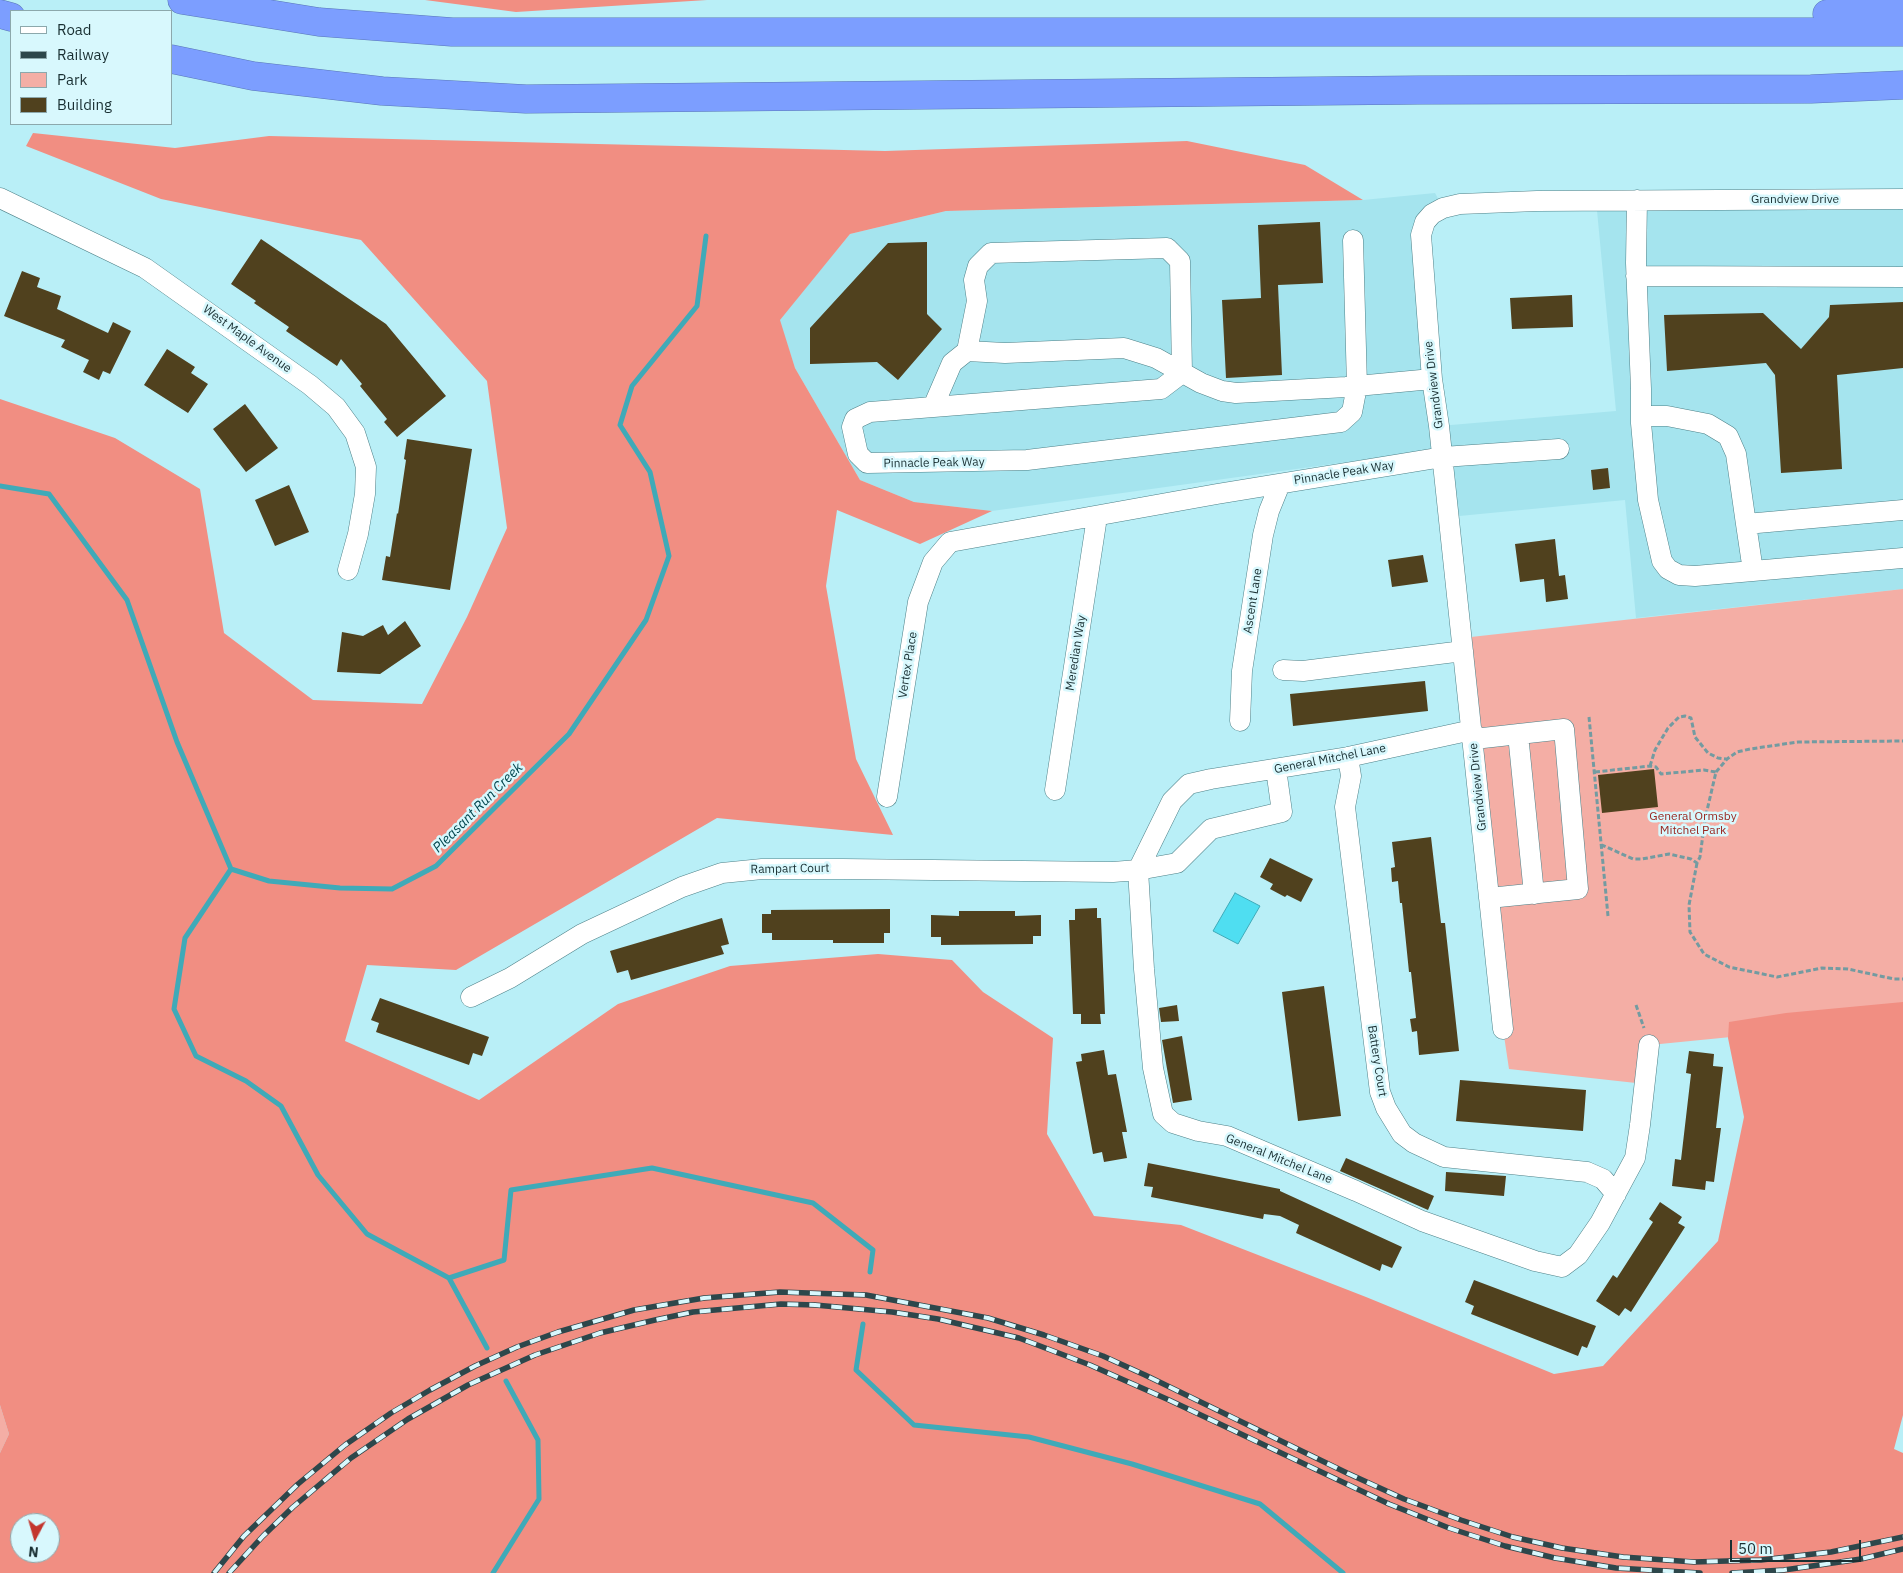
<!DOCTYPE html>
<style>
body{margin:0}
#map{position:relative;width:1903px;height:1573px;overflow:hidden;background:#b9eff7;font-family:"IBM Plex Sans",sans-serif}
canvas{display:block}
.legend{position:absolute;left:10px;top:10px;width:162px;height:115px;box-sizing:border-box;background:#d8f8fd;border:1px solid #8ca8ac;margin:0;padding:6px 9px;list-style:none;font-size:15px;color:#192f32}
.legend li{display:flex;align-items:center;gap:10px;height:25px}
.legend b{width:25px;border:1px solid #8ca8ac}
.north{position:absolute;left:10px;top:1513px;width:50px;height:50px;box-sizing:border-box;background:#d8f8fd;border:1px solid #8ca8ac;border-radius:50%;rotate:186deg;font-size:14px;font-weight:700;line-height:20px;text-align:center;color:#192f32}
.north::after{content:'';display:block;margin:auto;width:18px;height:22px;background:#c3362e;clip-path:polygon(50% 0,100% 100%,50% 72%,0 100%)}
.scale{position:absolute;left:1730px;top:1540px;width:131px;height:22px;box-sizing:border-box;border:2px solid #192f32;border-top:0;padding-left:6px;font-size:15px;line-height:18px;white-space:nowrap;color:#192f32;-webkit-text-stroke:4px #d8f8fd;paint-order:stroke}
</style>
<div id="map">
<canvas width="1903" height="1573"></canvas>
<ul class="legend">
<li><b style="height:6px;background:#fff"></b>Road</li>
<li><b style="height:6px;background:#2d474b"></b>Railway</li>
<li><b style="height:14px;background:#f4aea5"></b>Park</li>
<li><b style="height:14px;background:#50411e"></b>Building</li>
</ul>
<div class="north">N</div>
<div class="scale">50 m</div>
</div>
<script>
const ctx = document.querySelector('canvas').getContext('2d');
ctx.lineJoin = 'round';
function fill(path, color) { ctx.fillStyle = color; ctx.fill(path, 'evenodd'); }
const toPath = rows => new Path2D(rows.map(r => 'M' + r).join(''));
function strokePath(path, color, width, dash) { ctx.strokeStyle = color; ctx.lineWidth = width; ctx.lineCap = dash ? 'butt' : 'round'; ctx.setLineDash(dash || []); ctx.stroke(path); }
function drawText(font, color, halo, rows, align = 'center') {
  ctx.font = font + ' "IBM Plex Sans",sans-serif'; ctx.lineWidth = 5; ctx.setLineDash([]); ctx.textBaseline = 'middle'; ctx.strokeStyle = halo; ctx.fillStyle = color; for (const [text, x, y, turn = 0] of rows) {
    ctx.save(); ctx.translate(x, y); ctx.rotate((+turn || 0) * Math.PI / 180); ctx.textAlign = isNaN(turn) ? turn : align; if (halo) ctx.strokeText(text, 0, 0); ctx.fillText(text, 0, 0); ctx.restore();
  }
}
fill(toPath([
 [1435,193,1443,208,1425,222,1439,426,1616,411,1596,200,1903,199,1903,589,1636,618,1625,500,1449,517,1441,449,992,511,914,502,860,480,795,368,779,320,850,234,946,211,1363,200]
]), '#a5e4ee');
fill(toPath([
 [1903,589,1903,1020,1650,1045,1645,1084,1509,1069,1503,1029,1462,638],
 [0,1405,9,1434,0,1453]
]), '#f4aea5');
fill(toPath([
 [425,0,707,0,516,12],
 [33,133,175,148,269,136,885,151,1187,141,1305,165,1363,200,946,211,850,234,780,320,795,368,860,480,914,502,992,511,920,544,837,510,826,586,856,759,893,835,717,818,456,970,367,965,345,1041,479,1100,618,1004,730,966,878,954,952,960,983,992,1053,1038,1047,1134,1094,1216,1181,1225,1366,1297,1554,1374,1603,1366,1718,1241,1744,1117,1728,1038,1729,1022,1786,1013,1903,1002,1903,1415,1894,1449,1903,1453,1903,1573,0,1573,0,1453,9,1434,0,1405,0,399,115,438,200,489,224,633,313,700,422,704,467,617,507,528,487,381,361,240,161,199,26,146],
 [20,1523,50,1523,50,1553,20,1553]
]), '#f18e82');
const water = toPath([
 [1235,893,1260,906,1238,944,1213,931,1235,893]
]);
fill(water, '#4fdef1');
strokePath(water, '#3faab8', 1);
strokePath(toPath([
 [0,486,49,494,127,600,177,742,231,869],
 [231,869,269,881,340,888,392,889,436,866,569,734,646,620,669,556,650,472,620,425,632,386,697,306,706,236],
 [231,869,185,938,174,1009,196,1056,246,1081,281,1106,318,1175,367,1234,449,1278,487,1348],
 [449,1278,504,1260,511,1190,652,1168,813,1203,873,1250,870,1272],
 [863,1324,856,1370,914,1425,1029,1437,1132,1464,1260,1504,1343,1573],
 [493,1573,539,1499,538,1440,506,1381]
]), '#3faab8', 5);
fill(toPath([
 [1320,222,1323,283,1278,285,1282,375,1226,378,1222,300,1261,298,1258,225],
 [261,239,386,324,446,396,397,437,384,422,387,419,360,386,362,384,341,359,337,366,286,331,289,327,254,303,256,301,231,284],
 [927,242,927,314,942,329,898,380,877,362,810,364,810,328,888,243],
 [22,271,40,278,37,287,61,296,57,309,108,333,113,322,131,331,110,374,103,371,99,380,83,372,89,360,61,347,65,340,4,316],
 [1572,295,1573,327,1512,329,1510,298],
 [1903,302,1903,368,1837,375,1842,469,1781,473,1775,375,1766,363,1667,371,1664,315,1763,313,1801,349,1829,317,1830,305],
 [167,349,195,367,191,373,208,384,188,413,144,385],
 [245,404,278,448,246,472,213,429],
 [407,439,472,449,450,590,382,580,386,556,390,557,397,513,398,514,406,460,404,459],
 [1608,468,1610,488,1593,490,1591,470],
 [289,485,309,532,275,546,255,500],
 [1555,539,1559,576,1565,575,1568,599,1546,602,1544,579,1520,582,1515,544],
 [1423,555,1428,582,1392,587,1388,560],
 [405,621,421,646,380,674,337,672,342,632,363,636,383,625,388,635],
 [1425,681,1428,711,1293,726,1290,694],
 [1654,769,1658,807,1602,813,1598,775],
 [1431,837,1441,923,1445,923,1459,1051,1419,1055,1417,1031,1412,1032,1410,1019,1416,1018,1411,972,1409,972,1402,903,1400,903,1398,881,1392,882,1391,868,1395,867,1392,842],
 [1270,858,1313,879,1301,902,1287,895,1285,897,1270,889,1273,884,1260,877],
 [1097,908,1097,918,1101,918,1105,1014,1100,1014,1101,1024,1081,1024,1081,1014,1073,1014,1069,920,1075,920,1075,909],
 [890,909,890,933,884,933,884,943,833,943,833,940,772,940,772,933,762,933,762,914,771,914,771,910],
 [959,911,1015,911,1015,916,1041,915,1041,936,1033,936,1033,944,941,945,941,937,931,937,931,915,959,916],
 [722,918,729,944,721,946,724,954,631,980,628,970,617,973,610,951],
 [1324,986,1341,1116,1298,1121,1282,992],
 [380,998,489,1037,482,1056,473,1053,469,1065,376,1032,379,1023,371,1020],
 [1177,1005,1179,1021,1161,1022,1159,1008],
 [1182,1036,1192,1100,1173,1103,1162,1040],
 [1104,1050,1108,1075,1116,1074,1127,1132,1122,1132,1127,1158,1104,1162,1102,1152,1093,1154,1076,1062,1082,1061,1081,1054],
 [1689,1051,1714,1054,1713,1066,1723,1067,1716,1128,1721,1128,1714,1182,1706,1181,1705,1190,1672,1186,1675,1159,1681,1160,1691,1074,1686,1073],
 [1460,1080,1586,1090,1583,1131,1456,1121],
 [1346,1158,1434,1196,1428,1210,1340,1171],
 [1148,1163,1280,1189,1280,1191,1402,1247,1392,1268,1382,1264,1380,1271,1296,1233,1299,1225,1280,1216,1264,1214,1263,1219,1151,1197,1153,1187,1144,1186],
 [1446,1172,1506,1176,1504,1196,1445,1191],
 [1660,1202,1682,1217,1678,1223,1685,1227,1631,1312,1625,1308,1619,1316,1596,1301,1613,1275,1617,1278,1653,1222,1649,1219],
 [1474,1280,1596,1326,1587,1348,1582,1346,1578,1356,1471,1314,1474,1306,1465,1302]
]), '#50411e');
const minor = toPath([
 [0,198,145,268,310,385,336,407,355,433,366,467,365,494,358,534,348,570],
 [1637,200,1636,263,1641,389,1641,423,1648,500,1662,561,1668,569,1679,575,1695,576,1903,558],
 [1636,276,1903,277],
 [967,351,977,301,974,280,978,266,991,253,1167,248,1180,261,1182,373,1161,389,870,412,855,419,852,427,858,454,867,463,1027,460,1341,422,1352,412,1357,386,1353,240],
 [933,407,952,363,967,351,1005,353,1124,348,1156,358,1201,383,1222,391,1236,393,1346,387,1432,379],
 [1641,416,1667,416,1708,424,1728,436,1736,454,1746,524,1903,510],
 [1746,524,1753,571],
 [1283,670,1303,671,1463,651],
 [1240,721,1242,671,1263,535,1269,511,1280,484],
 [1472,730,1348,757,1211,779,1189,784,1172,801,1138,870,1144,969,1153,1068,1163,1114,1173,1123,1198,1131,1227,1136,1356,1191,1422,1221,1535,1261,1562,1267,1578,1255,1600,1223,1635,1158,1640,1125,1649,1045],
 [1518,734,1534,894],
 [1474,739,1564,729,1578,889,1489,898],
 [1348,757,1351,776,1345,807,1380,1092,1386,1108,1402,1134,1414,1143,1444,1157,1587,1172,1603,1179,1616,1194],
 [1055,790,1097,517],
 [887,797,918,602,933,562,950,542,1217,494,1443,457,1559,449],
 [471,997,510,978,582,934,682,887,722,873,762,869,843,869,1113,872,1138,870,1177,863,1211,829,1282,812,1276,769],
 [1503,1029,1439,426,1432,379,1421,235,1425,222,1432,214,1443,208,1460,204,1537,201,1903,199]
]);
const highway = toPath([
 [182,0,319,22,452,32,1903,32],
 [0,14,11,17],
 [1827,14,1903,12],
 [171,59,253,76,382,91,526,99,1419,90,1811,89,1903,85]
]);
strokePath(minor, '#4e8188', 21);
strokePath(highway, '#5977b7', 29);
strokePath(toPath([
 [1589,717,1608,916],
 [1650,766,1655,750,1668,728,1679,717,1685,716,1691,718,1695,737,1708,753,1718,758,1726,759],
 [1595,772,1650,766,1656,767,1661,774,1704,770,1716,772,1705,819,1700,857,1697,863,1691,859,1669,854,1642,859,1633,859,1602,845],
 [1716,772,1727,759,1737,752,1750,749,1798,742,1903,741],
 [1697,863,1689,905,1690,932,1704,954,1729,967,1777,977,1822,968,1848,969,1894,979,1903,979],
 [1636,1005,1644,1028]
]), '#739ba1', 3, [5, 2.5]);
strokePath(minor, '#fff', 20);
strokePath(highway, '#7c9eff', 28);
const rail = toPath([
 [214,1573,244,1536,298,1484,345,1445,391,1413,430,1390,475,1366,517,1347,558,1332,634,1310,704,1298,780,1292,866,1295,988,1318,1044,1335,1103,1356,1145,1375,1347,1473,1404,1499,1461,1520,1513,1537,1562,1548,1623,1557,1694,1562,1761,1560,1831,1552,1903,1537],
 [229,1573,263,1536,293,1507,351,1458,408,1419,468,1385,535,1355,600,1333,655,1320,693,1312,781,1304,815,1305,892,1312,938,1319,1019,1338,1090,1365,1169,1400,1389,1504,1449,1528,1505,1546,1555,1558,1616,1568,1700,1573],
 [1732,1573,1784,1570,1861,1559,1903,1549]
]);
strokePath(rail, '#2d474b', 5.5);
strokePath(rail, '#d8f8fd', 4, [11]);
drawText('12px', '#192f32', '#d8f8fd', [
 ["Grandview Drive",1795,200],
 ["West Maple Avenue",247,339,36],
 ["Grandview Drive",1434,385,-97],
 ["Pinnacle Peak Way",934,463,-1],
 ["Pinnacle Peak Way",1344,473,-9],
 ["Ascent Lane",1253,601,-81],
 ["Meredian Way",1076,653,-81],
 ["Vertex Place",908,665,-81],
 ["General Mitchel Lane",1330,759,-11],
 ["Grandview Drive",1478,787,-96],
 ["Rampart Court",790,869,-1],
 ["Battery Court",1377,1061,81],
 ["General Mitchel Lane",1279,1159,22]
]);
drawText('12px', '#992721', '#d8f8fd', [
 ["General Ormsby",1693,817],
 ["Mitchel Park",1693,831]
]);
drawText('italic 14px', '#03464e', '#d8f8fd', [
 ["Pleasant Run Creek",478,808,-45]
]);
</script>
